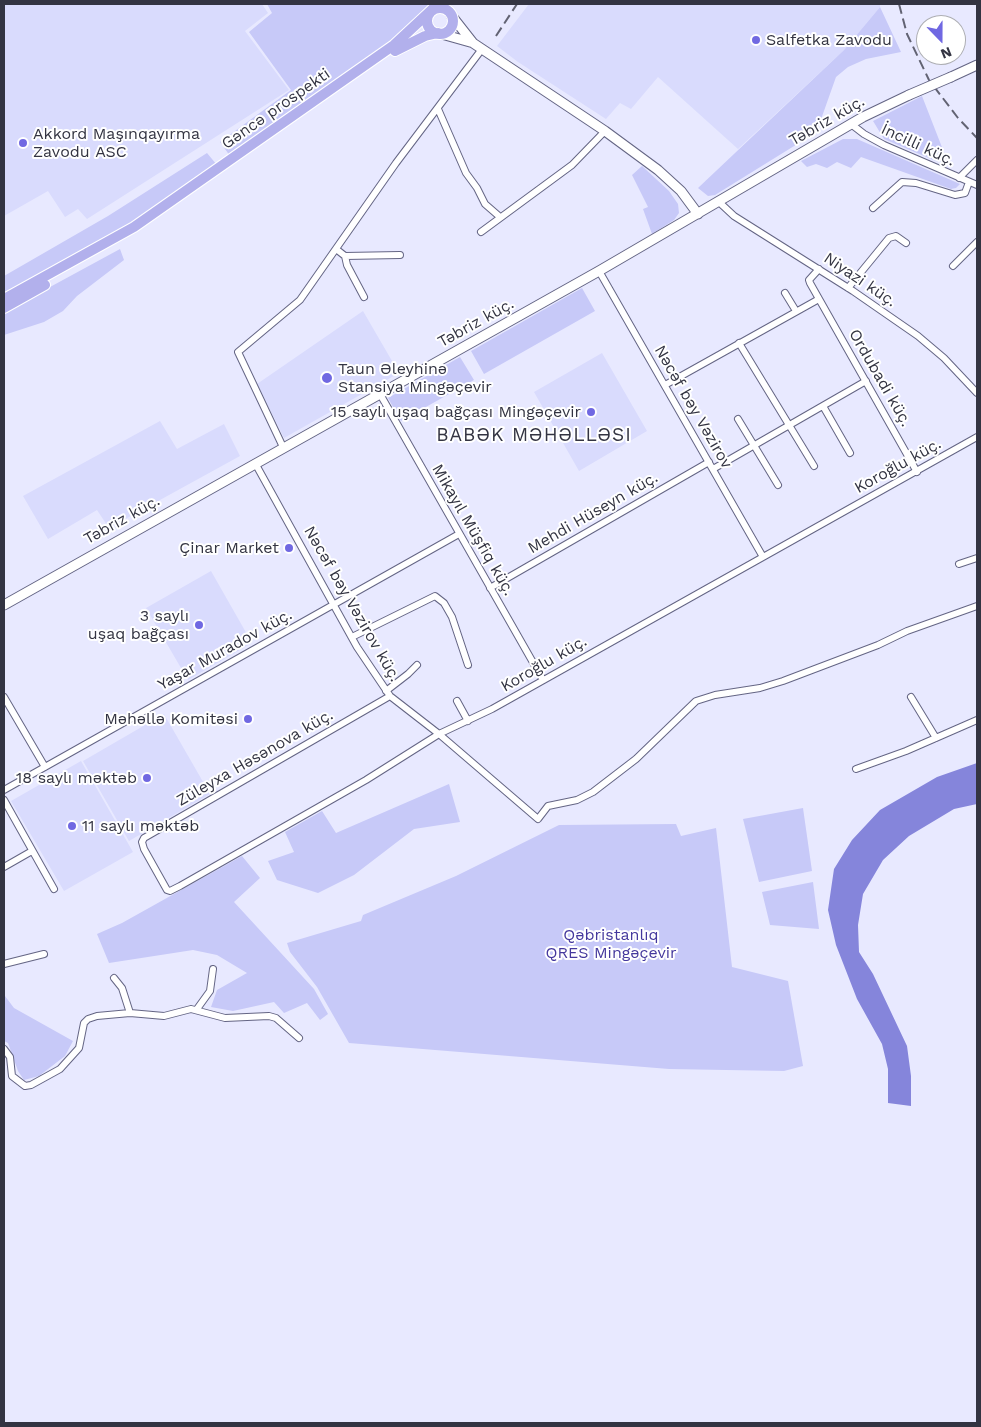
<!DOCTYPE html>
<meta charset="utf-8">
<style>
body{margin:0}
#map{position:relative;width:981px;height:1427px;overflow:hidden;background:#e8e9ff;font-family:"Work Sans",sans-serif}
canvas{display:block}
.frame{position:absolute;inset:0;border:5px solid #333442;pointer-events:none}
.north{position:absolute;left:916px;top:15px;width:50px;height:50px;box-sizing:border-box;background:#fff;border:1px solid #adaeb3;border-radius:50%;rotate:158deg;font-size:14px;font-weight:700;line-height:20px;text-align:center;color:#333442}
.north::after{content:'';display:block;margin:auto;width:18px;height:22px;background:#7068e2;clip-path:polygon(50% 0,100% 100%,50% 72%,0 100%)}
</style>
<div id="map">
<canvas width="981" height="1427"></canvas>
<div class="frame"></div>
<div class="north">N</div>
</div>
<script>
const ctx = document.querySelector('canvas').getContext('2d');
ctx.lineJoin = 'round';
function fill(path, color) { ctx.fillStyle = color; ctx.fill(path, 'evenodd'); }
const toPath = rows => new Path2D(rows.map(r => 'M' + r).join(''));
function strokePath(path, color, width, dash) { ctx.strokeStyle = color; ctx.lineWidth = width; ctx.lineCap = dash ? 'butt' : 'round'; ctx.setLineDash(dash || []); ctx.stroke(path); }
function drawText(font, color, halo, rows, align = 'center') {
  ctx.font = font + ' "Work Sans",sans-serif'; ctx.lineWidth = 4; ctx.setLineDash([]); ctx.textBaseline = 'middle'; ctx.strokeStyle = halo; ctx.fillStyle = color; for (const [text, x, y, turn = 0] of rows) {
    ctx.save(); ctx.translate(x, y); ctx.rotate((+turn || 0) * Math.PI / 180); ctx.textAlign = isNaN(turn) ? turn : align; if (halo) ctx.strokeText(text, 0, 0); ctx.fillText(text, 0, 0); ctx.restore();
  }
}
fill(toPath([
 [4,4,262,4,268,13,245,31,289,90,87,219,78,209,65,217,48,191,4,216],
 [529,4,880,4,880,7,844,50,738,149,658,77,631,109,620,103,606,119,518,62,497,46],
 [363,311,399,373,284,438,257,384],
 [602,353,647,431,579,471,534,392],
 [160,421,177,449,224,424,240,456,109,528,97,510,48,539,23,496],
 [211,571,252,643,188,680,146,608],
 [164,714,210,794,129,841,83,761],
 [81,761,133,852,64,891,11,801]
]), '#d9dbfd');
fill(toPath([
 [267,4,429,4,391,44,230,156,220,142,291,90,249,32,272,13],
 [880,7,901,52,866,59,848,67,836,77,819,125,807,138,715,195,708,196,698,188,844,50],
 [922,96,945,155,944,161,938,162,884,139,873,121],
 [843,139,857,139,960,184,956,188,951,189,861,157,851,168,837,162,827,168,816,164,807,167,801,161],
 [207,153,217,165,118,232,4,295,4,276,108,216],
 [642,166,669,191,678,204,679,213,674,220,652,234,643,209,648,207,632,175],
 [120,249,124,260,77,296,63,311,44,322,4,335,4,312],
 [582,288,595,311,484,374,471,351],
 [460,357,474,380,401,421,388,398],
 [449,784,460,822,414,829,354,875,318,893,277,880,268,861,294,852,285,832,322,811,336,833],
 [803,808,812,871,759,882,743,819],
 [676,824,681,836,716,828,732,967,788,981,803,1066,784,1071,669,1069,349,1043,317,987,290,952,287,943,361,921,363,915,456,876,559,825],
 [242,856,260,878,234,902,314,989,328,1014,320,1020,307,1003,284,1013,274,1002,233,1011,211,1007,217,990,247,973,217,955,193,950,109,963,97,934,122,923],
 [813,882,819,929,770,925,762,892],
 [4,987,5,996,14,1008,73,1041,65,1056,39,1076,24,1080,18,1071,8,1043,4,1041]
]), '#c7c9f8');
fill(toPath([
 [977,763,977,804,954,809,909,836,883,860,863,894,858,925,859,952,873,974,907,1046,911,1076,911,1106,888,1103,888,1069,882,1044,857,999,836,945,828,910,834,869,852,840,880,810,937,777]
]), '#8585db');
const street = toPath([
 [438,109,466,173,477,188,485,204,500,217],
 [851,124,864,134,884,145,977,185],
 [959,178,977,160],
 [719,202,734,216,853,291,918,336,944,358,977,393],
 [873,208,902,182,916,183,955,195,965,193,969,182],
 [481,232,572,165,605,131],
 [336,249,345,256,400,255],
 [345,256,347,265,364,297],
 [953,266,977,242],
 [819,269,809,280,810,283,917,472],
 [599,271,763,557],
 [848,288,889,238,896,236,906,243],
 [785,293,796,311],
 [739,343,814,466],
 [665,385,819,299],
 [380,394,543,680],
 [823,406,850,453],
 [738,419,778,485],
 [283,447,238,352,300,300,396,163,482,49],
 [255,463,357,647,390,696,439,734,538,819,548,806,577,800,593,792,636,759,696,701,715,695,760,688,783,681,878,645,907,631,977,606],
 [713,469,866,381],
 [959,564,977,558],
 [490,588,709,462],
 [352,637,435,596,444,603,452,617,468,665],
 [386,691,408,674,417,665],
 [390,696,144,838,142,842,144,849,167,890,170,891,180,886,366,780,439,734,492,709,977,437],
 [4,697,45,767],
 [911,697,936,738],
 [457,701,468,721],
 [856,769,906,751,977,720],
 [4,790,459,534],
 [4,800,54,889],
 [4,867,32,851],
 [4,964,44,954],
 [114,978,122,988,130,1013],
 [197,1009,210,991,213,969],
 [4,1049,10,1057,12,1076,25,1086,31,1085,60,1069,79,1048,84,1023,88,1019,97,1016,130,1013,164,1016,191,1009,225,1018,269,1016,276,1018,299,1038]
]);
const secondary = toPath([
 [451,15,473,43,605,131,658,170,681,191,698,214],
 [438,33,470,42],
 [951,77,977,65],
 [4,605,599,271,863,117,909,95]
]);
const primary = toPath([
 '427 21a13 13 0 1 1 26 0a13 13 0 1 1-26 0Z',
 [395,51,425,36,438,33],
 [4,299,134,227,394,45,438,4],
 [4,308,45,285]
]);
strokePath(street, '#646584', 8);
strokePath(secondary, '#646584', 11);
strokePath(primary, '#fff', 12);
strokePath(street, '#fff', 6);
strokePath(secondary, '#fff', 9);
strokePath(primary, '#b2b0ec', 10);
strokePath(toPath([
 [899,4,907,34,929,80,958,118,977,138],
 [496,36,517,4]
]), '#626373', 2, [10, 5]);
const secondaryBridge = toPath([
 [909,95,951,77]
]);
strokePath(secondaryBridge, '#646584', 11, []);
strokePath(secondaryBridge, '#fff', 9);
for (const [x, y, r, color] of [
 [756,40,5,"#7068e2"],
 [23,143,5,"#7068e2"],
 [327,378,6,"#7068e2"],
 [591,412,5,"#7068e2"],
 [289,548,5,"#7068e2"],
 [199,625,5,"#7068e2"],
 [248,719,5,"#7068e2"],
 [147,778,5,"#7068e2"],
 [72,826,5,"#7068e2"]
]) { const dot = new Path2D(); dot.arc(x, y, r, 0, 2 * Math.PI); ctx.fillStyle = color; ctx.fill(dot); strokePath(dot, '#fff', 2); }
drawText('16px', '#333442', '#fff', [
 ["Salfetka Zavodu",766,40,"left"],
 ["Akkord Maşınqayırma",33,134,"left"],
 ["Zavodu ASC",33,152,"left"],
 ["Taun Əleyhinə",338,369,"left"],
 ["Stansiya Mingəçevir",338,387,"left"],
 ["15 saylı uşaq bağçası Mingəçevir",581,412],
 ["Çinar Market",279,548],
 ["3 saylı",189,616],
 ["uşaq bağçası",189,634],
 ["Məhəllə Komitəsi",238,719],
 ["18 saylı məktəb",137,778],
 ["11 saylı məktəb",82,826,"left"]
], 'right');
drawText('16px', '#333442', '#fff', [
 ["Gəncə prospekti",276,109,-35],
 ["Təbriz küç.",827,121,-30],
 ["İncilli küç.",918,145,25],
 ["Niyazi küç.",860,280,34],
 ["Təbriz küç.",476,323,-29],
 ["Ordubadi küç.",880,378,60],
 ["Nəcəf bəy Vəzirov",693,407,60],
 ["Koroğlu küç.",898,466,-29],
 ["Mehdi Hüseyn küç.",593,513,-30],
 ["Təbriz küç.",122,520,-29],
 ["Mikayıl Müşfiq küç.",473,530,60],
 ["Nəcəf bəy Vəzirov küç.",352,604,60],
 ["Yaşar Muradov küç.",225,650,-29],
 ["Koroğlu küç.",544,664,-30],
 ["Züleyxa Həsənova küç.",255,758,-30]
]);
drawText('16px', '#44389d', '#fff', [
 ["Qəbristanlıq",611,935],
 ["QRES Mingəçevir",611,953]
]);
ctx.letterSpacing = '1px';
drawText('19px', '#333442', '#fff', [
 ["BABƏK MƏHƏLLƏSI",534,435]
]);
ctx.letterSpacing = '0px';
</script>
